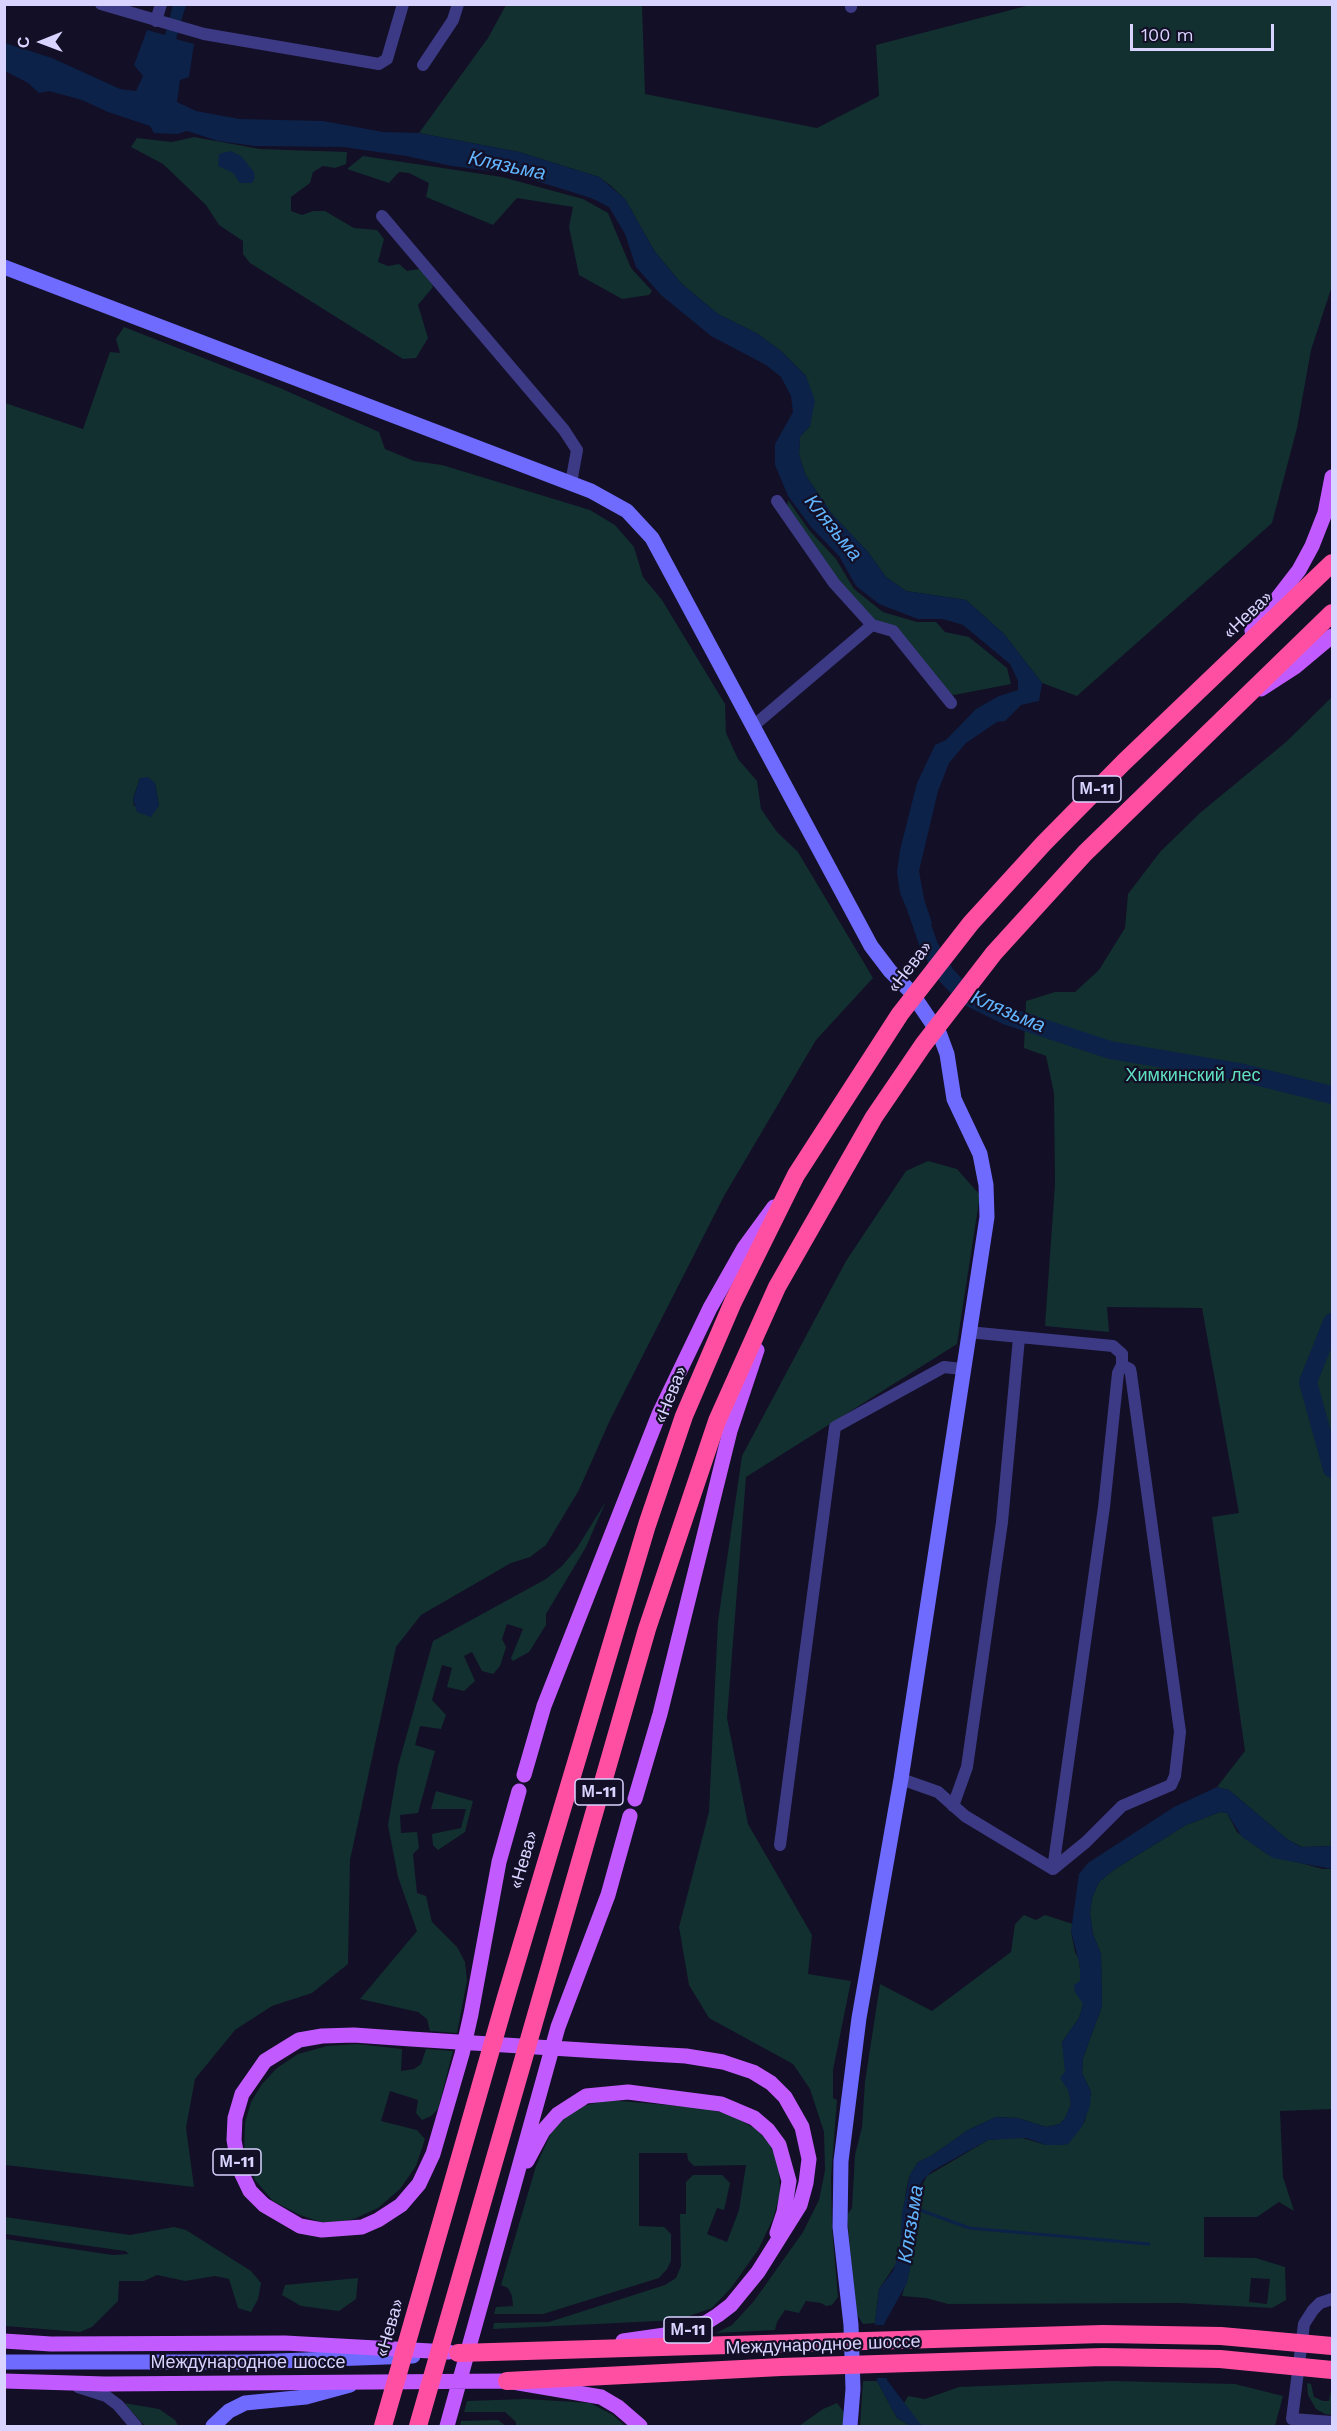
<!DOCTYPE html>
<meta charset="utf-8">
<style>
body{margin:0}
#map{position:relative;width:1337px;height:2431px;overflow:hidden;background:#130f26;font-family:"Work Sans",sans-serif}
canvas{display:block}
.frame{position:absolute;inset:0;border:6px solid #d9d4ff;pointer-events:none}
.north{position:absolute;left:12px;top:12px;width:60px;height:60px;-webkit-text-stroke:4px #130f26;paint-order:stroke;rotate:269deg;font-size:16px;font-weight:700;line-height:24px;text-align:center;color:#d9d4ff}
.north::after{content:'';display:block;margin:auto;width:21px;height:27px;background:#d9d4ff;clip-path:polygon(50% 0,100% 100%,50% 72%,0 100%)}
.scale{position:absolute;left:1130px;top:24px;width:144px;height:27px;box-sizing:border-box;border:3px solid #d9d4ff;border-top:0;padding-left:8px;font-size:18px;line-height:21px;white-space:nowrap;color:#d9d4ff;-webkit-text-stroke:4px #130f26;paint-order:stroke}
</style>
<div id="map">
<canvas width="1337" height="2431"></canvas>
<div class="frame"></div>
<div class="north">С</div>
<div class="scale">100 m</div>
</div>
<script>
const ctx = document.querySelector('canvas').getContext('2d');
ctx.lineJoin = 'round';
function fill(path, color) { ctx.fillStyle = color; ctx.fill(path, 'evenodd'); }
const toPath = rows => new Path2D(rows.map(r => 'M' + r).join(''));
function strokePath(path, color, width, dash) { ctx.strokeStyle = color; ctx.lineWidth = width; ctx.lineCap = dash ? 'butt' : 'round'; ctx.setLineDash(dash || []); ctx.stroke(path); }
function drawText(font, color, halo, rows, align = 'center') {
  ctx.font = font + ' "Work Sans",sans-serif'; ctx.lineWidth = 4.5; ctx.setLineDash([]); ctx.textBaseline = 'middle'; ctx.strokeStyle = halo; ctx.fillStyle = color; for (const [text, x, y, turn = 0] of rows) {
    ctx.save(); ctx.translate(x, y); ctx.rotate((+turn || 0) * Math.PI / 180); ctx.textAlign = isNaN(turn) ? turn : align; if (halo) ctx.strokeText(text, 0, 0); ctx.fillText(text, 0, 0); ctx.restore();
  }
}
fill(toPath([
 [506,5,642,5,645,94,817,128,879,96,876,45,1030,5,1332,5,1332,286,1311,350,1297,428,1272,523,1077,696,1042,683,1004,634,966,600,906,591,886,577,868,552,831,513,805,474,799,454,800,437,810,426,806,376,781,351,758,334,718,314,682,284,655,252,625,199,611,186,599,177,519,152,419,133,488,38],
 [194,137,260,149,347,152,346,164,335,168,323,166,313,172,310,183,291,197,291,211,302,215,313,211,325,211,354,228,377,230,384,239,378,262,388,266,399,264,407,271,419,269,429,276,433,287,418,305,428,338,416,358,403,359,250,263,243,254,243,241,219,225,206,205,163,164,131,147,137,138,172,142],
 [363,156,502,177,583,199,608,213,631,268,652,291,649,295,622,299,579,275,569,227,573,207,517,198,493,225,426,197,429,183,409,173,399,172,389,183,347,169],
 [124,327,280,388,379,432,385,449,414,461,442,465,590,510,615,525,634,547,643,577,662,600,725,704,726,733,738,759,757,781,761,809,777,832,798,852,873,978,816,1040,724,1196,610,1420,579,1490,546,1545,530,1557,511,1563,421,1615,396,1647,350,1860,348,1964,312,1993,272,2006,235,2030,195,2079,186,2128,194,2187,5,2165,5,403,83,429,110,352,120,353,116,339],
 [140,778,155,783,159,806,134,806,133,798],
 [788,500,809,530,836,559,854,589,883,612,917,622,936,622,945,632,969,637,1007,668,1011,684,954,695,946,694,936,678,875,622,825,567,787,509],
 [1332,697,1332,1846,1302,1847,1287,1839,1229,1790,1217,1787,1245,1751,1212,1517,1239,1513,1202,1308,1107,1307,1109,1332,1045,1326,1055,1184,1054,1093,1046,1056,1024,1048,1026,1001,1055,992,1075,992,1099,970,1125,928,1128,894,1160,852,1200,813,1286,742],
 [928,1161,957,1169,980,1195,957,1344,746,1477,727,1718,748,1824,812,1935,808,1974,851,1981,833,2070,833,2098,837,2100,831,2177,832,2228,838,2297,832,2305,826,2306,821,2303,806,2301,799,2313,785,2310,777,2322,775,2330,716,2333,732,2325,754,2301,803,2232,819,2200,825,2170,824,2132,810,2089,793,2064,709,2018,689,1985,679,1927,709,1812,718,1621,742,1456,846,1261,906,1171],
 [606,1501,586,1547,546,1614,546,1625,529,1652,513,1661,511,1658,523,1629,507,1624,502,1639,506,1647,500,1666,493,1674,482,1671,472,1652,464,1656,475,1681,464,1691,447,1687,452,1668,442,1665,432,1700,446,1715,441,1729,420,1726,415,1745,435,1751,418,1813,400,1815,401,1833,417,1832,419,1848,413,1854,417,1893,426,1896,432,1922,457,1947,465,1962,467,1981,457,2033,430,2031,427,2019,418,2012,360,1999,417,1931,398,1877,388,1825,398,1766,433,1641,546,1579,562,1566,577,1548],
 [436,1791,473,1801,465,1832,438,1850,433,1845,432,1834,461,1828,466,1809,431,1809],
 [1220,1812,1227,1813,1237,1832,1267,1854,1323,1869,1332,1869,1332,2109,1280,2111,1283,2177,1294,2211,1279,2202,1257,2217,1204,2217,1204,2257,1256,2258,1285,2267,1286,2300,1272,2308,1179,2303,948,2304,926,2298,902,2296,910,2269,914,2201,927,2176,988,2140,1019,2137,1046,2145,1068,2144,1085,2121,1091,2092,1082,2073,1083,2058,1102,2006,1101,1954,1093,1934,1090,1913,1092,1898,1099,1882,1115,1869,1186,1825],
 [1251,2278,1270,2279,1267,2304,1249,2302],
 [1024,1915,1036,1920,1045,1915,1073,1924,1071,1931,1075,1952,1079,1959,1083,2004,1079,2018,1062,2042,1071,2104,1065,2118,1060,2124,1046,2127,1018,2118,996,2117,968,2130,931,2156,918,2162,910,2175,906,2190,900,2250,896,2264,879,2289,875,2323,863,2324,856,2313,847,2215,852,2208,855,2155,862,2127,865,2082,880,1984,932,2011,1011,1952,1015,1924],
 [357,2044,402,2049,401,2071,414,2069,421,2064,426,2049,453,2051,438,2109,431,2116,422,2120,416,2113,418,2100,390,2091,381,2121,417,2130,425,2139,416,2166,400,2189,378,2208,354,2219,327,2224,300,2215,273,2201,255,2180,244,2153,245,2123,251,2102,262,2084,277,2068,298,2054,327,2046],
 [608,2100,703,2108,732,2115,757,2130,771,2145,779,2168,780,2194,773,2219,758,2250,731,2288,712,2308,678,2320,493,2329,494,2323,549,2322,665,2285,676,2278,681,2266,680,2214,686,2214,686,2182,693,2175,722,2175,730,2183,724,2210,717,2208,707,2234,727,2242,739,2210,746,2165,694,2166,688,2160,687,2153,639,2153,639,2226,664,2227,671,2234,671,2261,667,2269,659,2278,543,2314,494,2314,496,2307,513,2306,512,2296,508,2288,501,2285,536,2166,552,2131,568,2115,583,2106],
 [5,2217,130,2235,174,2227,186,2230,251,2271,261,2283,258,2299,251,2312,238,2308,229,2279,215,2276,185,2281,157,2275,144,2281,119,2281,118,2301,92,2327,80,2332,5,2326,5,2239,113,2255,129,2254,125,2251,5,2234],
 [358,2278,356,2299,339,2311,301,2306,282,2295,285,2285],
 [863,2381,877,2381,897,2418,911,2426,860,2426],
 [1113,2381,1235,2384,1283,2396,1275,2426,922,2426,903,2405,908,2396,925,2399,959,2387],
 [1307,2383,1311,2384,1314,2397,1323,2401,1329,2401,1332,2385,1332,2415,1325,2414,1316,2409,1308,2395],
 [526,2399,590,2403,613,2415,625,2426,516,2426,516,2422,505,2412,464,2412,467,2401],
 [124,2403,159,2409,175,2420,178,2426,145,2426],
 [837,2403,846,2415,844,2426,799,2426,823,2409],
 [498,2420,506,2426,460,2426,461,2421]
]), '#12302f');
fill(toPath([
 [173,5,186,5,176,39,194,44,189,77,180,80,177,102,196,111,240,119,323,121,383,132,419,133,519,152,599,177,625,199,655,252,682,284,718,314,758,334,781,351,806,376,815,401,810,426,800,437,799,454,805,474,831,513,868,552,886,577,906,591,966,600,1004,634,1042,683,1039,701,1021,705,1005,721,997,722,966,743,949,763,938,791,919,871,924,899,932,923,918,935,900,893,897,872,900,850,917,783,935,745,946,740,976,709,999,696,1018,690,1018,681,1010,664,963,625,943,619,918,619,879,604,856,586,839,556,811,527,788,496,775,465,775,444,793,412,791,396,781,377,766,365,711,336,661,295,636,267,625,234,609,207,591,198,514,174,452,166,406,156,343,147,255,146,218,141,187,131,177,134,154,133,150,126,108,112,82,100,49,91,39,93,28,83,5,71,5,43,52,58,120,89,136,91,143,76,134,65,147,30,165,35],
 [230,151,241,156,254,172,255,178,252,183,240,183,233,173,218,166,219,154],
 [148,777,155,783,159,806,151,817,137,812,133,799,140,778],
 [1217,1787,1229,1790,1287,1839,1301,1847,1332,1846,1332,1869,1273,1858,1242,1837,1227,1813,1220,1812,1186,1825,1115,1869,1099,1882,1092,1898,1090,1913,1093,1934,1101,1954,1102,2006,1083,2058,1082,2073,1091,2092,1090,2106,1082,2127,1068,2144,1061,2145,1046,2145,1026,2138,988,2140,932,2171,922,2181,914,2201,910,2269,907,2283,884,2324,887,2380,922,2426,911,2426,897,2418,877,2381,875,2323,879,2289,893,2271,900,2250,902,2213,910,2175,918,2162,931,2156,968,2130,996,2117,1018,2118,1046,2127,1060,2124,1065,2118,1071,2104,1068,2090,1060,2078,1065,2072,1062,2042,1079,2018,1083,2004,1075,1992,1074,1985,1080,1981,1080,1966,1071,1931,1079,1874,1088,1863,1174,1807]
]), '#0c2248');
fill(toPath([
 [872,2325,887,2325,890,2378,874,2378]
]), '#130f26');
strokePath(toPath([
 [912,2207,969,2228,1149,2244]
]), '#0c2248', 3);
strokePath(toPath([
 [916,908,929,946,946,975,966,996,1007,1016,1110,1050,1239,1072,1332,1095],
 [1332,1322,1308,1382,1332,1469]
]), '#0c2248', 18);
strokePath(toPath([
 [101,4,204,34,379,64,387,59,403,4],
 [851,4,851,7],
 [156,21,161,4],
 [423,65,453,20,458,4],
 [382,216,564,430,577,450,571,483],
 [872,625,893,631,951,703],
 [752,727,872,625,834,583,777,501],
 [968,1332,1113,1346,1122,1354,1122,1365],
 [1122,1365,1130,1369,1131,1374,1180,1732,1175,1776,1171,1785,1122,1806,1086,1842,1053,1869,1104,1507,1118,1373,1122,1365],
 [901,1779,938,1792,965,1816,1053,1869],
 [953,1806,967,1767,1002,1522,1019,1338],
 [780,1845,835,1427,944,1367,962,1369],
 [1332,2299,1320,2303,1313,2310,1304,2324,1292,2419,1332,2422],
 [78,2387,106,2396,118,2405,136,2426]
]), '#3d3a85', 12);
strokePath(toPath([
 [4,267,591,491,627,511,652,538,871,946,890,971,911,992,940,1035,947,1054,954,1099,980,1154,986,1185,987,1217,901,1779,859,2018,841,2161,840,2227,851,2325,853,2389,850,2426],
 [4,2362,250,2362,413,2356],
 [213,2426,229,2411,245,2403,306,2397,350,2385]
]), '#6f6bff', 15);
strokePath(toPath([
 [1252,631,1299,570,1312,546,1325,513,1332,477],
 [1261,689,1295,667,1332,636],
 [524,1775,544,1706,659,1414,710,1308,744,1248,774,1207],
 [519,1791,499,1862,471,2014,462,2054,433,2154,419,2184,401,2205,378,2220,362,2227,322,2230,300,2226,264,2205,250,2191,239,2168,234,2140,235,2118,242,2094,265,2061,299,2040,322,2036,354,2035,411,2039,599,2051,686,2056,723,2062,753,2072,771,2083,785,2097,802,2127,809,2159,806,2183,800,2205,758,2272,731,2305,718,2315,707,2322,672,2334,623,2341],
 [635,1799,660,1714,730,1431,757,1350],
 [527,2161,543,2131,558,2114,586,2096,628,2092,721,2104,754,2118,768,2130,779,2145,789,2181,784,2212,777,2233],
 [4,2341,51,2344,285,2343,449,2352],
 [4,2381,105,2384,507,2381,601,2397,618,2407,640,2426],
 [447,2426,558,2027,608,1895,630,1816]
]), '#c25bff', 15);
strokePath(toPath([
 [458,2353,1103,2334,1221,2336,1332,2346],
 [507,2381,781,2367,1103,2357,1220,2359,1332,2370],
 [383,2426,506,1997,647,1525,684,1416,733,1302,796,1175,900,1014,971,923,1044,843,1124,762,1332,563],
 [418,2426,647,1629,717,1421,777,1287,874,1117,923,1045,994,953,1085,853,1332,613]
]), '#ff4fa3', 18);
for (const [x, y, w] of [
 [1097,789,48],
 [599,1792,48],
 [237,2162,48],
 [688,2330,48]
]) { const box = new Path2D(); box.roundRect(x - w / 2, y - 13, w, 26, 4.5); ctx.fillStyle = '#130f26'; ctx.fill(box); strokePath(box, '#d9d4ff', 1.5); }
drawText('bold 16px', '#d9d4ff', null, [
 ["М-11",1097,789],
 ["М-11",599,1792],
 ["М-11",237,2162],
 ["М-11",688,2330]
]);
drawText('18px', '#d9d4ff', '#130f26', [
 ["«Нева»",1248,615,-44],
 ["«Нева»",910,967,-52],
 ["«Нева»",671,1395,-68],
 ["«Нева»",524,1860,-74],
 ["«Нева»",390,2328,-74],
 ["Международное шоссе",823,2345,-2],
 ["Международное шоссе",248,2363]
]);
drawText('18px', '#5fe0c0', '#130f26', [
 ["Химкинский лес",1193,1076]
]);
drawText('italic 20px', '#62b6ff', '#130f26', [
 ["Клязьма",507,166,12],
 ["Клязьма",833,528,51],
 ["Клязьма",1008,1012,23],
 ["Клязьма",911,2224,-81]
]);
</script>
